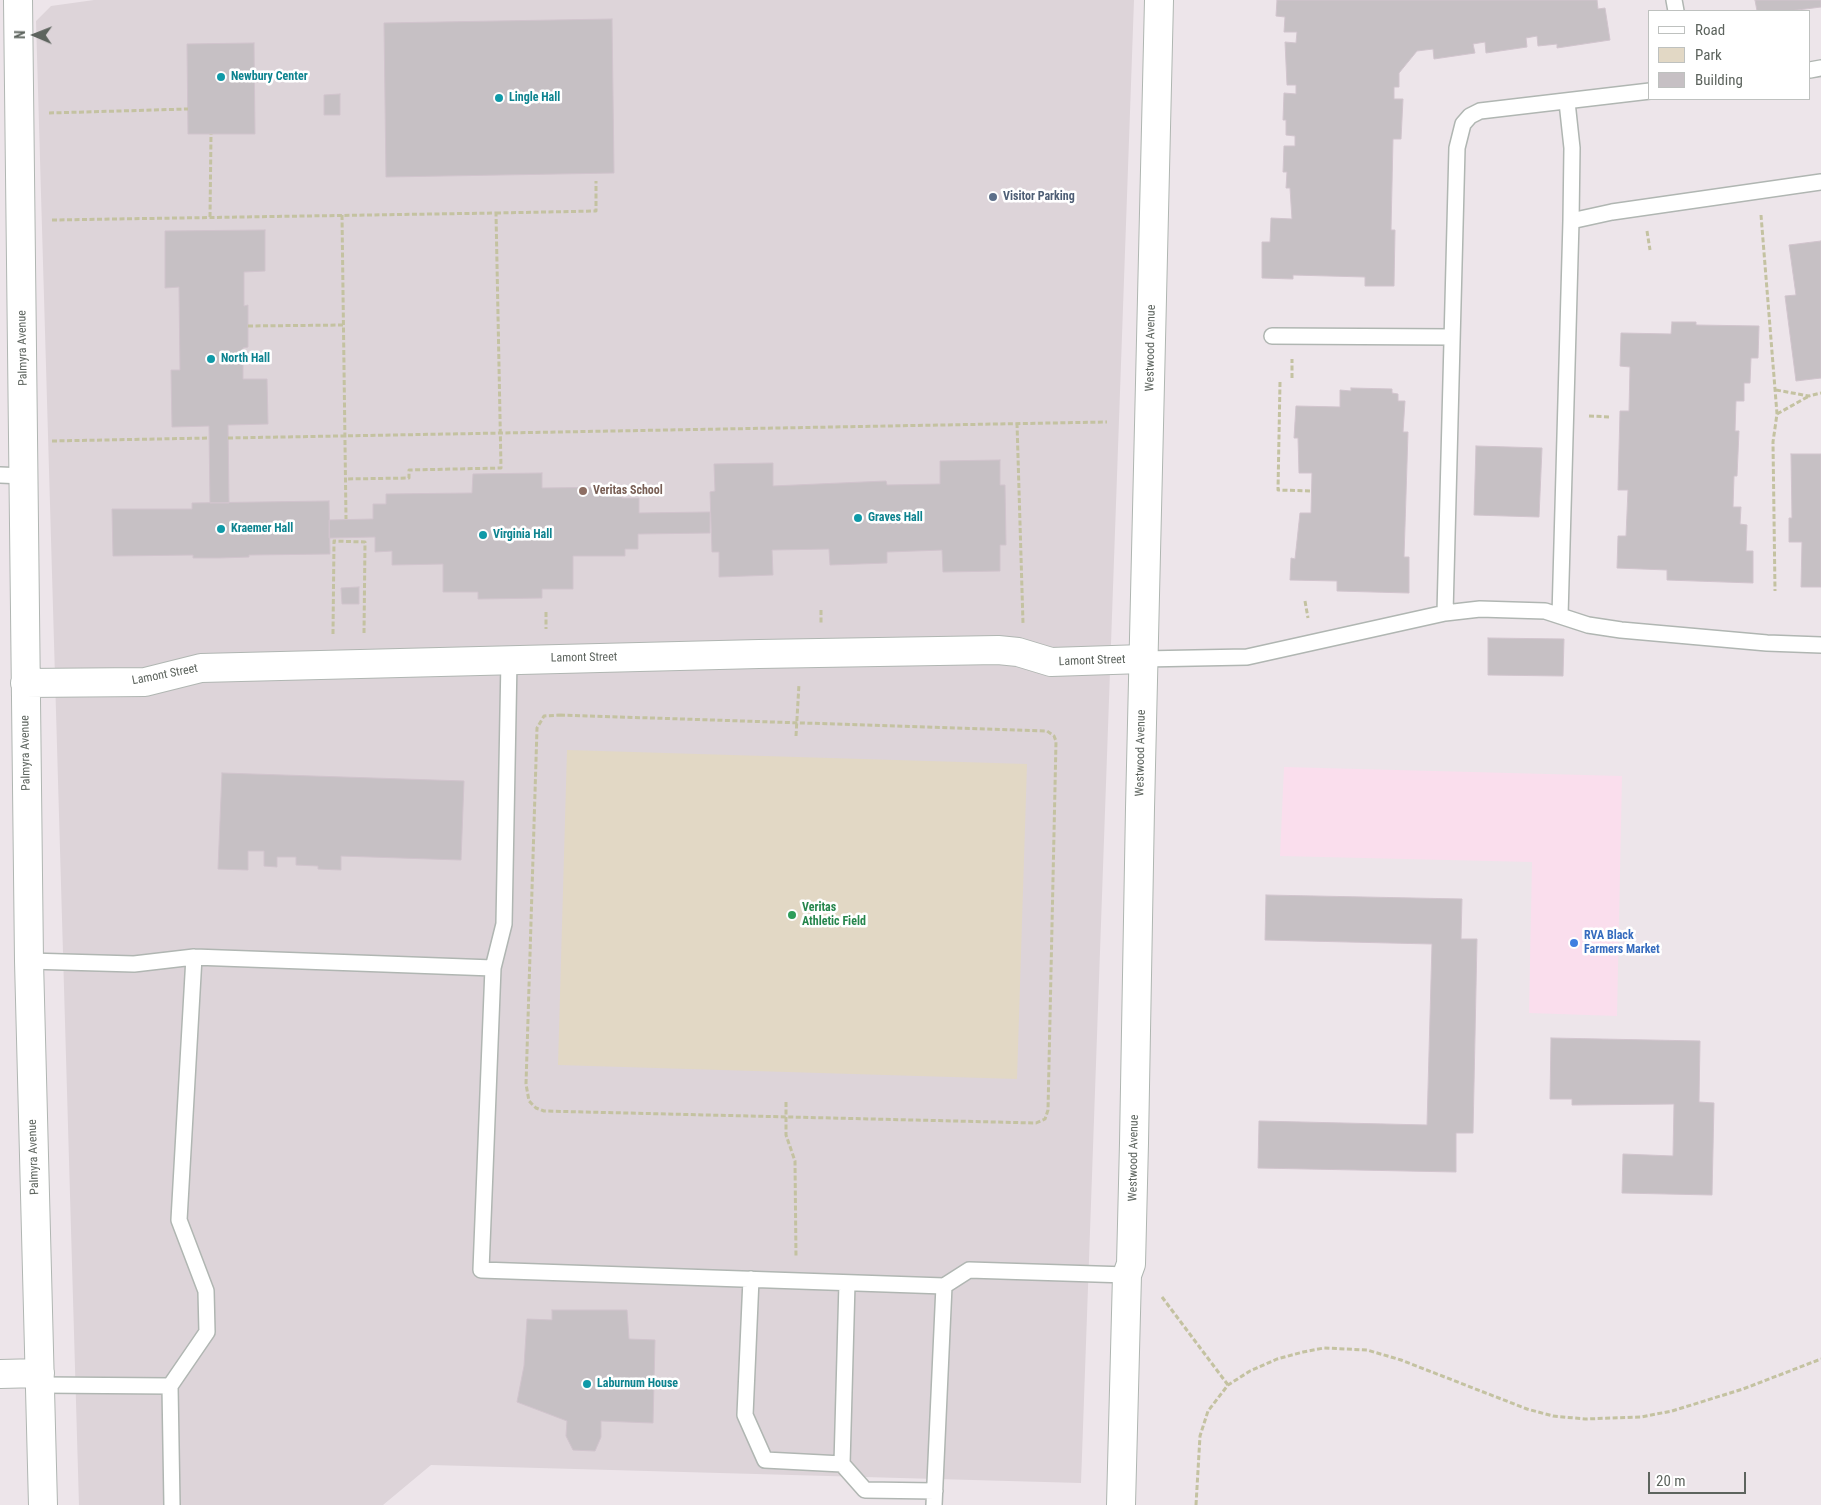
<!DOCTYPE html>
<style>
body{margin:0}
#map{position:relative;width:1821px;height:1505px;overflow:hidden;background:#ede5ea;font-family:"Roboto Condensed",sans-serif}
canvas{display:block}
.legend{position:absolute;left:1648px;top:10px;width:162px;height:90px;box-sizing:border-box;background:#fff;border:1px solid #bec1bf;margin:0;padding:6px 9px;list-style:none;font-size:15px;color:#5d645e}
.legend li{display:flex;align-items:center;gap:10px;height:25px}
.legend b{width:25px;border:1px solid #bec1bf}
.north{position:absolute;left:10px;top:10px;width:50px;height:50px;-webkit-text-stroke:4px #fff;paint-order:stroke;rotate:271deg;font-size:14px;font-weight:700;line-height:20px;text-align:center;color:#5d645e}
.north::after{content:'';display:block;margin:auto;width:18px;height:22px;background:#5d645e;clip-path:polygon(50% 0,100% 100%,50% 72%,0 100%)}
.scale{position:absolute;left:1648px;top:1472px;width:98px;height:22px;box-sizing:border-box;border:2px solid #5d645e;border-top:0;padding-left:6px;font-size:15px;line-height:18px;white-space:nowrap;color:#5d645e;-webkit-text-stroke:4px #fff;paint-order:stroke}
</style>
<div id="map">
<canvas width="1821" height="1505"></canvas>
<ul class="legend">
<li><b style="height:6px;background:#fff"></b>Road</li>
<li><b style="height:14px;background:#e2d8c5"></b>Park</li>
<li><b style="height:14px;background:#c6c0c4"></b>Building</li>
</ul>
<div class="north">N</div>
<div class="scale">20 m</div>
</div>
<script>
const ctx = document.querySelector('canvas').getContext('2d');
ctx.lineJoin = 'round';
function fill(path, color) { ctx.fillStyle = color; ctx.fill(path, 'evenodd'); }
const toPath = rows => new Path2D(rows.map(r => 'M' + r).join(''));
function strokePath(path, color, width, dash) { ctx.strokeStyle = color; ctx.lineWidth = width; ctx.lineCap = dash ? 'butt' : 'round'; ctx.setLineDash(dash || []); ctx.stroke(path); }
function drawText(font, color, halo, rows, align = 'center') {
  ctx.font = font + ' "Roboto Condensed",sans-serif'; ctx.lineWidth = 5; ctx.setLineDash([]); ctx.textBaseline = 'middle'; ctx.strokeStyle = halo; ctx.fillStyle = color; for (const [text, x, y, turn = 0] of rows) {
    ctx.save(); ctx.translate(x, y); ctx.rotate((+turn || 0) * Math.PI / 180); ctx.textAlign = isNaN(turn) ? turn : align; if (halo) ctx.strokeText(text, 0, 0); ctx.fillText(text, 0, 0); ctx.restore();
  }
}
fill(toPath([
 [1284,767,1622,776,1617,1016,1529,1013,1532,862,1280,856]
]), '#fadeed');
fill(toPath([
 [94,0,1134,0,1081,1483,431,1465,383,1505,79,1505,36,21,51,6]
]), '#ddd4d9');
fill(toPath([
 [567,750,1027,764,1017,1079,558,1065]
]), '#e2d8c5');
const building = toPath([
 [1277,0,1597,0,1598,9,1605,8,1610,40,1557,48,1557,44,1538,46,1537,36,1526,38,1527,47,1486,53,1485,42,1473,44,1475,53,1434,59,1433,49,1417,51,1399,73,1399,87,1394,87,1394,99,1403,99,1401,139,1393,139,1391,230,1395,230,1394,286,1365,286,1365,277,1293,275,1293,279,1262,278,1262,242,1270,242,1271,218,1292,219,1290,188,1286,188,1287,172,1283,172,1284,146,1295,146,1295,136,1286,135,1286,120,1283,120,1284,93,1296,94,1296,85,1287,85,1285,42,1296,43,1297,32,1284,32,1285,17,1276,16,1277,0],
 [1755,0,1821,0,1821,7,1790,11,1757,11,1755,0],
 [612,19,614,173,386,177,384,23,612,19],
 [254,43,255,134,188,134,187,44,254,43],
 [340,94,340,115,324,115,324,95,340,94],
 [265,230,265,271,244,272,244,306,248,305,248,347,243,348,243,379,267,379,268,424,228,425,229,503,210,503,209,426,172,427,171,370,180,370,179,287,165,288,165,231,265,230],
 [1821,241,1821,378,1796,381,1785,296,1796,295,1789,245,1821,241],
 [1672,322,1696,322,1696,325,1759,326,1758,358,1751,358,1750,383,1744,383,1744,401,1736,401,1735,431,1739,431,1737,476,1734,476,1733,507,1741,507,1740,524,1747,525,1746,551,1753,551,1753,583,1667,580,1667,570,1617,568,1618,536,1626,536,1628,490,1618,490,1620,411,1629,411,1630,367,1620,366,1621,333,1671,334,1672,322],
 [1351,388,1392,389,1392,393,1398,394,1398,401,1405,401,1403,432,1408,432,1404,557,1409,557,1409,593,1337,591,1337,581,1290,580,1291,558,1295,559,1300,513,1311,513,1312,473,1299,473,1298,438,1294,438,1296,406,1340,407,1340,390,1351,391,1351,388],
 [1476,446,1542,448,1539,517,1474,515,1476,446],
 [1791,454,1821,454,1821,587,1801,587,1802,542,1789,542,1789,518,1792,518,1791,454],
 [1000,460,1000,485,1005,485,1006,545,1000,545,1000,571,943,572,942,550,887,552,887,563,830,565,829,549,772,550,773,575,719,577,719,552,712,552,710,492,715,491,714,464,773,463,773,486,886,481,887,485,940,484,940,461,1000,460],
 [542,473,542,488,622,487,622,498,639,498,639,513,710,512,710,533,638,534,638,549,625,549,625,556,573,556,573,589,542,589,542,598,478,599,478,592,443,592,443,564,392,565,392,551,375,552,375,537,329,538,329,520,373,519,373,504,386,504,386,494,472,493,473,474,542,473],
 [329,501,330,554,249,555,249,557,219,558,193,558,193,555,113,556,112,509,192,509,192,503,329,501],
 [359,587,359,604,342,604,341,588,359,587],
 [1488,638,1564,639,1563,676,1488,675,1488,638],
 [222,773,464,781,461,860,341,856,341,870,318,869,318,866,296,865,296,857,277,857,277,867,264,866,264,851,248,851,248,870,218,869,222,773],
 [1266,895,1462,899,1461,939,1477,939,1473,1133,1456,1133,1456,1172,1258,1168,1259,1121,1427,1125,1432,944,1265,940,1266,895],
 [1551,1038,1700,1041,1699,1102,1714,1103,1712,1195,1622,1193,1623,1154,1673,1156,1674,1104,1572,1105,1572,1099,1550,1099,1551,1038],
 [552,1310,627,1310,629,1339,655,1340,653,1423,601,1421,601,1437,595,1451,573,1450,566,1436,567,1421,517,1402,524,1366,527,1319,552,1320,552,1310]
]);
fill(building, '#c6c0c4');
strokePath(building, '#d1c4cd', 1);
const lane = toPath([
 [1674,0,1676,11],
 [1810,70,1821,68],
 [1571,221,1612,212,1821,182],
 [1272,336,1452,337],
 [0,475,24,476],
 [1445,613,1457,148,1463,124,1470,116,1480,111,1650,91],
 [1560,616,1571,221,1572,148,1567,102],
 [1143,659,1247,657,1445,613,1480,609,1545,611,1588,625,1621,630,1767,643,1821,645],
 [29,961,134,964,194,957,493,968,481,1270,944,1286],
 [493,968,504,924,509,660],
 [751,1279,745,1415,765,1460,842,1464,847,1283],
 [41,1385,170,1386],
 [842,1464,865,1490,935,1491],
 [172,1505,170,1386,207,1332,206,1291,179,1220,194,957],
 [934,1505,944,1286,969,1270,1127,1275]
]);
const street = toPath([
 [18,0,29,961,43,1505],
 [25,683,145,682,201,668,759,654,998,650,1018,652,1051,662,1143,659],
 [0,1374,40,1373]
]);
const secondary = toPath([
 [1121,1505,1127,1275,1131,1264,1134,1143,1140,808,1159,0]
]);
strokePath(lane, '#b0b6b2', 18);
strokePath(street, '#b0b6b2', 30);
strokePath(secondary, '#afb6b1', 30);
strokePath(toPath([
 [49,113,188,109],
 [496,213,596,211,596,181],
 [342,215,346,519],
 [1761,215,1777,414,1773,442,1775,591],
 [210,217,211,134],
 [52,220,496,213,501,468,409,470,409,478,345,479],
 [1647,231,1650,250],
 [248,326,344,325],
 [1292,378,1292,359],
 [1280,382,1278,490,1312,491],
 [1776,390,1809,396,1821,393],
 [1777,414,1809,396],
 [1589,416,1611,417],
 [1017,423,1023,623],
 [228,438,1107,422],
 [52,441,209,438],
 [1305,601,1308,618],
 [821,610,821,624],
 [546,612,546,629],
 [333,634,334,541,365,542,364,634],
 [560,715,1047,731,1054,736,1056,741,1048,1110,1045,1119,1036,1123,544,1111,536,1108,529,1101,526,1084,537,728,544,716,560,715],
 [796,736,799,684],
 [786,1102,786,1135,795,1161,796,1258],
 [1162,1297,1228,1385],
 [1196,1505,1200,1436,1208,1411,1228,1385,1250,1371,1277,1359,1303,1352,1324,1348,1367,1350,1401,1360,1527,1409,1553,1416,1585,1419,1641,1417,1672,1411,1743,1389,1821,1359]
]), '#c4c2a1', 3, [5, 2.5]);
strokePath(lane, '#fff', 15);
strokePath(street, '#fff', 28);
strokePath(secondary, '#fff', 28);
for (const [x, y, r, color] of [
 [221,77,5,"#0f9aa8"],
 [499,98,5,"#0f9aa8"],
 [993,197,5,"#5c6f8a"],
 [211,359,5,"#0f9aa8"],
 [583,491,5,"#8d6e63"],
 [858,518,5,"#0f9aa8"],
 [221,529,5,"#0f9aa8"],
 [483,535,5,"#0f9aa8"],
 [792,915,5,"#2e9e5b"],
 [1574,943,5,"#3f7fe0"],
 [587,1384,5,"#0f9aa8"]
]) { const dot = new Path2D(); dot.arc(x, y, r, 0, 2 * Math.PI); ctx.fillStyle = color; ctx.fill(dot); strokePath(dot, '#fff', 2); }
drawText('bold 12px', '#0d838f', '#fff', [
 ["Newbury Center",231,77],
 ["Lingle Hall",509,98],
 ["North Hall",221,359],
 ["Graves Hall",868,518],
 ["Kraemer Hall",231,529],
 ["Virginia Hall",493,535],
 ["Laburnum House",597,1384]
], 'left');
drawText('bold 12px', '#4e5e75', '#fff', [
 ["Visitor Parking",1003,197]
], 'left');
drawText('12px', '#5d645e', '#fff', [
 ["Palmyra Avenue",23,348,-91],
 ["Westwood Avenue",1151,348,-89],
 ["Lamont Street",584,658,-1],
 ["Lamont Street",1092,661,-2],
 ["Lamont Street",165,675,-11],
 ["Palmyra Avenue",26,753,-91],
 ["Westwood Avenue",1141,753,-89],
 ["Palmyra Avenue",34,1157,-92],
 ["Westwood Avenue",1134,1158,-89]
]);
drawText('bold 12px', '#785e54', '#fff', [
 ["Veritas School",593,491]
], 'left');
drawText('bold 12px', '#27864d', '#fff', [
 ["Veritas",802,908],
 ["Athletic Field",802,922]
], 'left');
drawText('bold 12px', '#366cbe', '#fff', [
 ["RVA Black",1584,936],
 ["Farmers Market",1584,950]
], 'left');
</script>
